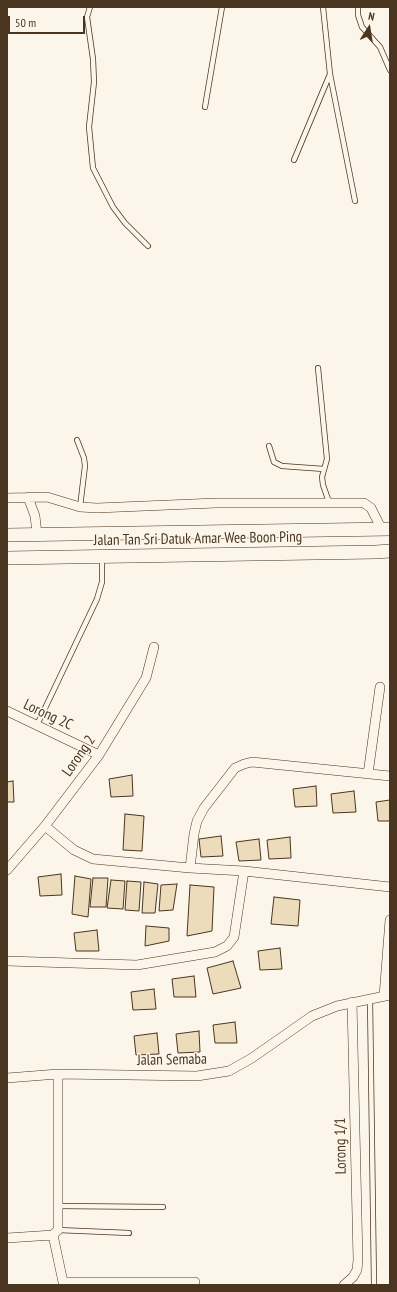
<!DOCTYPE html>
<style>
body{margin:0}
#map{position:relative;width:397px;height:1292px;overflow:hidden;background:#fbf6e9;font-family:"PT Sans Narrow",sans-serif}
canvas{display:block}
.frame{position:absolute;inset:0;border:8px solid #4a3520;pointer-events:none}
.north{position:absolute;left:349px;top:8px;width:40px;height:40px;-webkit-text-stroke:3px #fbf6e9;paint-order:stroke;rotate:12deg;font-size:11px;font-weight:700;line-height:16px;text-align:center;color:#4a3520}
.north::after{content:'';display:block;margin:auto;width:14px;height:18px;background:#4a3520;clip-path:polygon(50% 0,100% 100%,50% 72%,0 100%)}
.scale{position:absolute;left:8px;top:16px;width:77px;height:18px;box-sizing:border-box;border:2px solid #4a3520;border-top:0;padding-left:5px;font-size:12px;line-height:14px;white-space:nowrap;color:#4a3520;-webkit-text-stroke:3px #fbf6e9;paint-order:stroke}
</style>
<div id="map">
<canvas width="397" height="1292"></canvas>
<div class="frame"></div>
<div class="north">N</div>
<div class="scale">50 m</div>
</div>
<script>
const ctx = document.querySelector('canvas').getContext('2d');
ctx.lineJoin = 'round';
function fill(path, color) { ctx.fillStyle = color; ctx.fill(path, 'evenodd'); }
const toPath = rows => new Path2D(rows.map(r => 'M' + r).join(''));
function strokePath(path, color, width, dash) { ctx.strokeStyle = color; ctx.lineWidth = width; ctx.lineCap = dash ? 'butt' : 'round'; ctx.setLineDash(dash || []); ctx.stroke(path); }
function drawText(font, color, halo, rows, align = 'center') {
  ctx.font = font + ' "PT Sans Narrow",sans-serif'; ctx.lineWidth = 3; ctx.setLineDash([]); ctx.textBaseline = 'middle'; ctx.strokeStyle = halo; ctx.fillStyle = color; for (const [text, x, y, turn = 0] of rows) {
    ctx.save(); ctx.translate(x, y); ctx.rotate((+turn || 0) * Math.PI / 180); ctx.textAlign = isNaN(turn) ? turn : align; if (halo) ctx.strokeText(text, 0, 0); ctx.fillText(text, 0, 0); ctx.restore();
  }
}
const building = toPath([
 [132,775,133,796,111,797,109,779,132,775],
 [13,781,14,802,7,802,7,782,13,781],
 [316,786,317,806,295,807,293,789,316,786],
 [354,791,356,812,333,813,331,794,354,791],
 [390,800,390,821,378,821,376,802,390,800],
 [125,814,144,816,142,851,123,850,125,814],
 [221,836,223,856,201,857,199,839,221,836],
 [290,837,291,858,269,859,267,840,290,837],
 [259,839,261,860,239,861,236,842,259,839],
 [61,874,62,895,40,896,38,877,61,874],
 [75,876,91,879,88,917,72,914,75,876],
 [93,878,108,878,106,907,90,907,93,878],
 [111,880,125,881,123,909,107,908,111,880],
 [127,881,141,882,139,911,125,910,127,881],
 [144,882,158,884,155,913,142,913,144,882],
 [177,884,173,910,159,911,161,885,177,884],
 [190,885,214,887,212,931,187,936,190,885],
 [274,897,300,900,298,926,271,924,274,897],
 [146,926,169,928,169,941,145,946,146,926],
 [97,930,99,951,76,951,74,933,97,930],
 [280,948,282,969,260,970,258,951,280,948],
 [233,961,241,988,213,994,207,968,233,961],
 [194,976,196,997,174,997,172,979,194,976],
 [154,989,156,1009,133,1010,131,992,154,989],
 [235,1022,237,1043,215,1043,213,1025,235,1022],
 [199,1031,200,1052,178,1053,176,1034,199,1031],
 [157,1033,159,1054,136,1055,134,1036,157,1033]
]);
fill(building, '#ecdcbc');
strokePath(building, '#4a3520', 1);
const lane = toPath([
 [90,7,87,17,93,59,94,82,89,127,93,168,113,207,125,223,148,246],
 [323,7,330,74,355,201],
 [358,7,358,15,362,27,380,47,390,70],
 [205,107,222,7],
 [294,160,330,74],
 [318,368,327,459,322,477,323,485,329,502],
 [77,440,84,458,85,466,80,507],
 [269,446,274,462,282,466,324,469],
 [37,725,97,599,102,582,102,558],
 [370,999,374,1285],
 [58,1206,163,1207],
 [58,1230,129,1233]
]);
const street = toPath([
 [28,497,35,516,37,534],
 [7,498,47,497,80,507,97,508,216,503,364,503,371,508,382,530],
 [7,711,99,755],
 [368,774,380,687],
 [45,826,74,850,93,859,190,868,244,871,390,887],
 [190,868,194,834,197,821,204,808,235,768,244,764,252,762,390,776],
 [7,870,45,826,99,755,146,678,154,647],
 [7,961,137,965,215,952,227,946,234,937,244,871],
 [384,996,390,920],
 [7,1078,58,1074,197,1076,229,1071,252,1058,312,1016,337,1006,390,995],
 [53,1235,63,1282,195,1282],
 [7,1238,53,1235,58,1230,58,1074],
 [344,1285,353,1277,357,1270,358,1260,352,1002]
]);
const secondary = toPath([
 [7,535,390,529],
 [7,558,376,552,390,551]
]);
strokePath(lane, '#4a3520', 6);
strokePath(street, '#4a3520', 10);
strokePath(secondary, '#4a3520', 14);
strokePath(lane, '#fbf6e9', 4.5);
strokePath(street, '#fbf6e9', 9);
strokePath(secondary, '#fbf6e9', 13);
drawText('15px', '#4a3520', '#fbf6e9', [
 ["Jalan Tan Sri Datuk Amar Wee Boon Ping",198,539,-1],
 ["Lorong 2C",48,715,25],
 ["Lorong 2",79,756,-55],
 ["Jalan Semaba",172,1060,-1],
 ["Lorong 1/1",341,1146,-91]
]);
</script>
